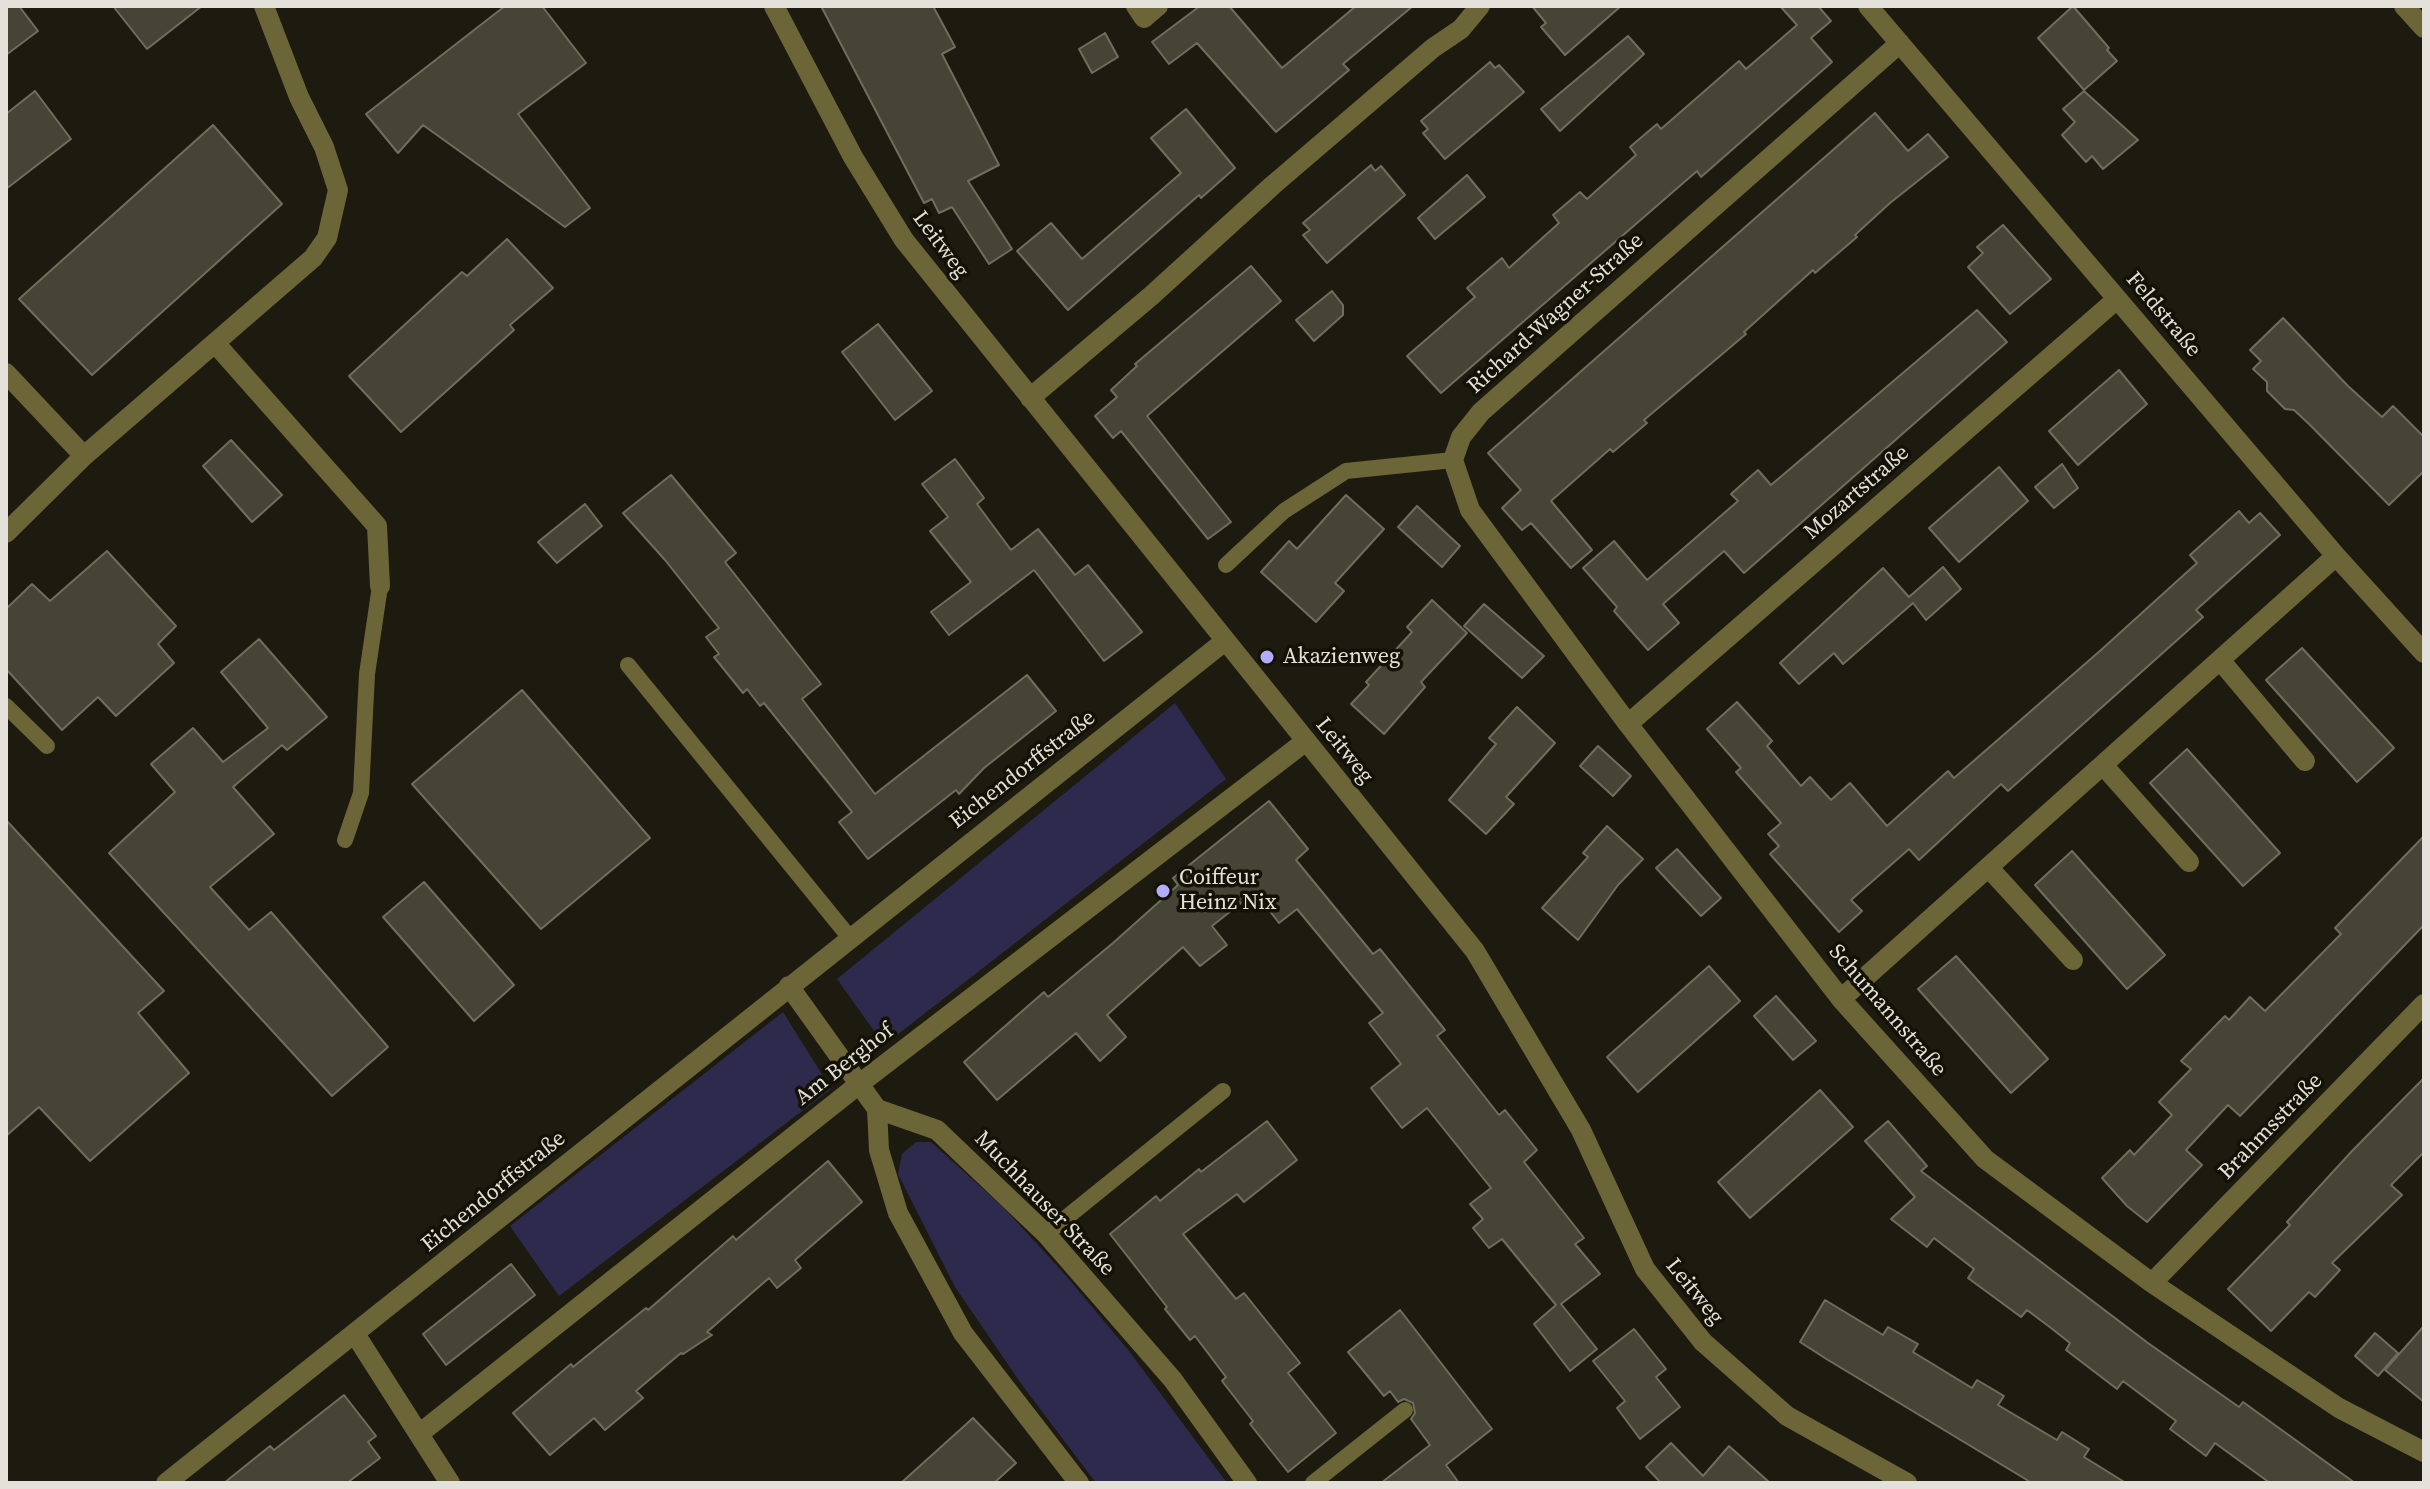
<!DOCTYPE html>
<meta charset="utf-8">
<style>
body{margin:0}
#map{position:relative;width:2430px;height:1489px;overflow:hidden;background:#1d1b0f;font-family:"Source Serif 4",serif}
canvas{display:block}
.frame{position:absolute;inset:0;border:8px solid #e3e1d9;pointer-events:none}
</style>
<div id="map">
<canvas width="2430" height="1489"></canvas>
<div class="frame"></div>
</div>
<script>
const ctx = document.querySelector('canvas').getContext('2d');
ctx.lineJoin = 'round';
function fill(path, color) { ctx.fillStyle = color; ctx.fill(path, 'evenodd'); }
const toPath = rows => new Path2D(rows.map(r => 'M' + r).join(''));
function strokePath(path, color, width, dash) { ctx.strokeStyle = color; ctx.lineWidth = width; ctx.lineCap = dash ? 'butt' : 'round'; ctx.setLineDash(dash || []); ctx.stroke(path); }
function drawText(font, color, halo, rows, align = 'center') {
  ctx.font = font + ' "Source Serif 4",serif'; ctx.lineWidth = 7; ctx.setLineDash([]); ctx.textBaseline = 'middle'; ctx.strokeStyle = halo; ctx.fillStyle = color; for (const [text, x, y, turn = 0] of rows) {
    ctx.save(); ctx.translate(x, y); ctx.rotate((+turn || 0) * Math.PI / 180); ctx.textAlign = isNaN(turn) ? turn : align; if (halo) ctx.strokeText(text, 0, 0); ctx.fillText(text, 0, 0); ctx.restore();
  }
}
fill(toPath([
 [1175,703,1226,779,884,1045,837,979],
 [783,1012,831,1089,559,1296,510,1226],
 [916,1142,931,1142,1002,1206,1062,1271,1129,1351,1227,1483,1096,1483,1022,1385,955,1287,898,1174,902,1154]
]), '#2d2a4d');
const building = toPath([
 [6,6,19,6,38,31,6,55,6,6],
 [113,6,202,6,147,49,113,6],
 [505,6,542,6,586,63,518,114,590,208,565,227,423,125,398,153,366,114,505,6],
 [821,6,933,6,955,47,942,54,999,165,968,181,1012,249,989,264,952,207,939,213,932,199,924,203,821,6],
 [1200,6,1229,6,1282,68,1356,6,1413,6,1343,64,1349,70,1276,132,1197,43,1169,64,1152,42,1200,6],
 [1532,6,1621,6,1565,55,1541,27,1546,23,1532,6],
 [1780,6,1818,6,1831,21,1811,38,1832,62,1701,177,1697,171,1441,393,1407,356,1475,297,1467,288,1502,258,1509,268,1559,223,1553,215,1580,192,1587,199,1636,155,1630,147,1657,124,1661,129,1739,61,1746,69,1797,25,1780,6],
 [2073,6,2109,48,2107,50,2117,61,2084,90,2038,38,2073,6],
 [1105,33,1118,57,1092,73,1079,49,1105,33],
 [1628,36,1644,54,1560,131,1541,109,1628,36],
 [1490,62,1495,68,1499,65,1524,92,1445,159,1423,133,1428,129,1421,121,1490,62],
 [35,91,71,139,6,189,6,114,35,91],
 [2084,91,2138,140,2103,169,2092,156,2086,162,2062,135,2075,122,2063,109,2084,91],
 [1186,109,1235,168,1201,198,1199,195,1068,310,1017,251,1051,223,1082,259,1181,173,1151,138,1186,109],
 [1875,113,1908,151,1928,134,1948,157,1890,203,1855,235,1857,237,1815,273,1813,270,1744,332,1746,334,1644,420,1647,423,1613,452,1610,449,1551,501,1592,550,1571,568,1531,523,1522,530,1502,508,1521,490,1488,453,1875,113],
 [213,125,282,204,92,375,19,299,213,125],
 [1371,165,1375,171,1381,166,1405,195,1327,263,1303,235,1310,230,1303,223,1371,165],
 [1467,175,1485,197,1435,239,1418,218,1467,175],
 [2003,225,2051,279,2010,314,1968,267,1983,253,1977,247,2003,225],
 [507,239,553,288,510,325,514,330,401,432,349,376,462,272,467,276,507,239],
 [1251,266,1281,301,1147,416,1231,522,1208,539,1121,431,1113,438,1095,416,1117,397,1111,390,1137,366,1135,364,1251,266],
 [1332,291,1343,305,1343,315,1314,341,1296,320,1332,291],
 [1977,310,2007,342,1744,573,1724,551,1663,604,1679,623,1648,650,1614,611,1617,607,1583,568,1614,541,1647,580,1738,501,1731,494,1758,470,1771,485,1977,310],
 [2283,318,2348,386,2382,417,2393,406,2424,437,2424,471,2389,505,2309,424,2294,410,2285,409,2267,391,2267,382,2253,369,2261,361,2250,350,2283,318],
 [878,324,932,391,895,420,842,352,878,324],
 [2119,370,2147,404,2078,465,2049,431,2119,370],
 [231,440,282,495,252,522,203,466,231,440],
 [955,459,984,498,977,504,1011,550,1038,529,1075,575,1088,565,1142,632,1104,661,1034,570,949,635,931,612,971,582,930,531,948,517,922,484,955,459],
 [2062,464,2078,488,2054,508,2035,487,2062,464],
 [1999,467,2028,501,1959,562,1929,528,1999,467],
 [671,475,736,553,725,562,821,684,802,699,875,794,1027,675,1056,711,984,768,959,794,956,790,868,859,839,822,852,812,764,703,760,706,747,689,743,693,714,657,719,654,706,637,719,628,665,560,623,513,671,475],
 [1346,495,1384,529,1335,583,1344,591,1316,622,1261,572,1289,541,1297,549,1346,495],
 [585,504,602,526,557,563,538,542,585,504],
 [1417,506,1460,546,1442,567,1398,527,1417,506],
 [2239,511,2249,523,2260,513,2280,535,2196,610,2203,617,2008,791,2001,784,1919,860,1909,849,1851,900,1862,911,1839,932,1770,854,1779,846,1768,834,1781,823,1736,772,1741,768,1707,729,1737,702,1772,741,1767,746,1801,786,1810,777,1831,800,1850,783,1887,826,1948,771,1954,778,2101,650,2197,563,2190,555,2239,511],
 [107,551,176,626,158,644,174,663,116,716,98,697,62,730,6,669,6,609,32,584,50,601,107,551],
 [1943,567,1961,589,1926,620,1913,603,1843,664,1834,653,1799,684,1780,663,1883,568,1909,597,1943,567],
 [1432,600,1467,633,1421,682,1425,687,1384,734,1351,704,1369,685,1366,682,1412,632,1407,627,1432,600],
 [1484,604,1544,656,1522,678,1464,626,1484,604],
 [259,639,327,717,287,750,282,745,233,787,274,834,210,887,249,930,271,912,388,1047,332,1096,109,853,175,792,151,764,193,728,223,762,268,728,221,672,259,639],
 [2302,648,2394,748,2357,782,2266,680,2302,648],
 [522,690,650,838,541,929,412,784,522,690],
 [1517,707,1555,743,1506,797,1514,804,1486,834,1449,800,1496,744,1489,738,1517,707],
 [1598,746,1631,776,1613,796,1580,766,1598,746],
 [2187,749,2280,853,2243,886,2150,783,2187,749],
 [1269,801,1308,849,1296,860,1373,954,1380,949,1445,1030,1437,1036,1499,1115,1505,1110,1537,1150,1524,1162,1584,1238,1575,1244,1600,1274,1561,1304,1597,1349,1570,1371,1534,1324,1556,1305,1502,1239,1489,1248,1473,1228,1483,1219,1470,1204,1491,1188,1427,1108,1402,1128,1371,1088,1401,1064,1369,1023,1383,1013,1297,909,1279,923,1255,892,1212,926,1227,945,1200,966,1183,947,1107,1015,1126,1037,1100,1061,1076,1033,997,1100,964,1062,1044,992,1048,997,1113,943,1178,885,1173,878,1269,801],
 [6,820,164,991,138,1013,189,1073,90,1161,39,1107,6,1136,6,820],
 [1607,826,1643,859,1618,885,1578,940,1542,908,1588,857,1583,853,1607,826],
 [2424,836,2424,925,2240,1116,2228,1105,2186,1150,2202,1165,2147,1222,2127,1206,2102,1178,2130,1150,2134,1155,2172,1115,2159,1102,2191,1069,2181,1061,2225,1016,2229,1020,2250,997,2265,1011,2341,934,2335,928,2424,836],
 [1677,849,1721,898,1701,916,1656,868,1677,849],
 [2072,851,2165,955,2127,989,2035,885,2072,851],
 [424,882,514,985,474,1021,383,917,424,882],
 [1956,956,2048,1059,2011,1093,1918,989,1956,956],
 [1709,966,1740,1001,1638,1092,1607,1057,1709,966],
 [1776,996,1816,1041,1793,1060,1754,1016,1776,996],
 [2424,1078,2424,1152,2391,1185,2402,1195,2332,1263,2340,1270,2315,1297,2309,1292,2271,1331,2228,1289,2290,1225,2287,1222,2352,1151,2424,1078],
 [1820,1090,1853,1127,1750,1218,1718,1182,1820,1090],
 [1267,1121,1297,1160,1244,1202,1237,1194,1183,1234,1236,1299,1244,1293,1300,1363,1288,1373,1336,1433,1288,1472,1250,1424,1253,1421,1222,1381,1226,1377,1195,1336,1190,1340,1165,1309,1167,1307,1110,1234,1156,1196,1160,1201,1199,1169,1201,1172,1267,1121],
 [1888,1121,1927,1166,1921,1171,2148,1343,2239,1407,2243,1402,2355,1483,2270,1483,2215,1443,2206,1456,2170,1429,2176,1421,2123,1381,2117,1389,2066,1350,2070,1343,2051,1328,2027,1310,2021,1317,1968,1278,1974,1269,1934,1238,1927,1247,1891,1219,1915,1197,1865,1141,1888,1121],
 [828,1161,862,1202,795,1260,801,1268,777,1288,769,1278,707,1332,712,1335,683,1354,681,1353,636,1391,643,1398,605,1430,594,1418,550,1455,513,1413,571,1364,573,1367,646,1308,648,1310,733,1236,736,1240,828,1161],
 [511,1264,535,1295,446,1365,423,1334,511,1264],
 [1825,1300,1883,1335,1888,1327,1918,1344,1913,1352,1972,1388,1977,1380,1989,1387,2004,1396,1998,1405,2057,1440,2062,1432,2089,1449,2084,1457,2126,1483,2032,1483,1828,1360,1800,1342,1825,1300],
 [1400,1310,1492,1429,1446,1465,1459,1483,1381,1483,1430,1445,1411,1419,1415,1413,1413,1403,1404,1399,1398,1402,1390,1391,1384,1396,1348,1352,1400,1310],
 [2424,1326,2424,1402,2385,1370,2424,1326],
 [1634,1329,1666,1369,1656,1377,1680,1407,1640,1439,1617,1408,1625,1401,1593,1361,1634,1329],
 [2375,1333,2398,1353,2378,1376,2355,1356,2375,1333],
 [344,1395,376,1436,368,1442,380,1458,347,1483,224,1483,270,1446,274,1450,344,1395],
 [973,1418,1016,1463,994,1483,901,1483,973,1418],
 [1671,1443,1703,1476,1729,1446,1770,1483,1661,1483,1646,1467,1671,1443]
]);
fill(building, '#464435');
strokePath(building, '#6f6d5e', 2);
strokePath(toPath([
 [1226,565,1284,511,1346,471,1453,460],
 [628,665,850,938],
 [6,706,47,746],
 [345,840,361,793,367,674,380,586],
 [1046,1234,1223,1091],
 [1313,1483,1405,1410]
]), '#6c6538', 16);
strokePath(toPath([
 [774,6,853,157,904,240,1475,951,1581,1130,1645,1269,1703,1342,1787,1416,1907,1483],
 [1136,6,1144,18,1158,6],
 [1868,6,2336,556,2424,653],
 [2404,6,2424,28],
 [1900,43,1481,412,1461,437,1453,460,1470,510,1628,724,1841,999,1985,1159,2152,1283,2339,1408,2424,1452],
 [215,343,377,526,380,586],
 [6,373,84,456],
 [1030,398,1151,296,1273,185,1433,48,1461,29,1480,6],
 [6,533,84,456,313,258,327,238,338,190,324,147,299,97,264,6],
 [2220,660,2305,761],
 [1628,724,2117,299],
 [2103,765,2189,862],
 [1989,868,2073,960],
 [789,986,877,1109,937,1130,1046,1234,1173,1380,1247,1483],
 [1841,999,2336,556],
 [877,1109,879,1150,898,1213,963,1333,1079,1483],
 [2152,1283,2424,1004],
 [355,1334,450,1483],
 [419,1434,858,1085,1306,741],
 [166,1483,1225,641]
]), '#6c6538', 20);
for (const [x, y, r, color] of [
 [1267,657,8,"#b1adfa"],
 [1163,891,8,"#b1adfa"]
]) { const dot = new Path2D(); dot.arc(x, y, r, 0, 2 * Math.PI); ctx.fillStyle = color; ctx.fill(dot); strokePath(dot, '#141206', 3); }
drawText('22px', '#e3e1d9', '#141206', [
 ["Leitweg",940,245,53],
 ["Richard-Wagner-Straße",1556,314,-42],
 ["Feldstraße",2163,315,50],
 ["Mozartstraße",1857,493,-41],
 ["Leitweg",1344,751,51],
 ["Eichendorffstraße",1023,770,-38],
 ["Schumannstraße",1887,1011,49],
 ["Am Berghof",845,1065,-38],
 ["Brahmsstraße",2271,1127,-46],
 ["Eichendorffstraße",494,1192,-39],
 ["Muchhauser Straße",1044,1204,46],
 ["Leitweg",1694,1292,51]
]);
drawText('22px', '#e3e1d9', '#141206', [
 ["Akazienweg",1283,657],
 ["Coiffeur",1179,878],
 ["Heinz Nix",1179,903]
], 'left');
</script>
